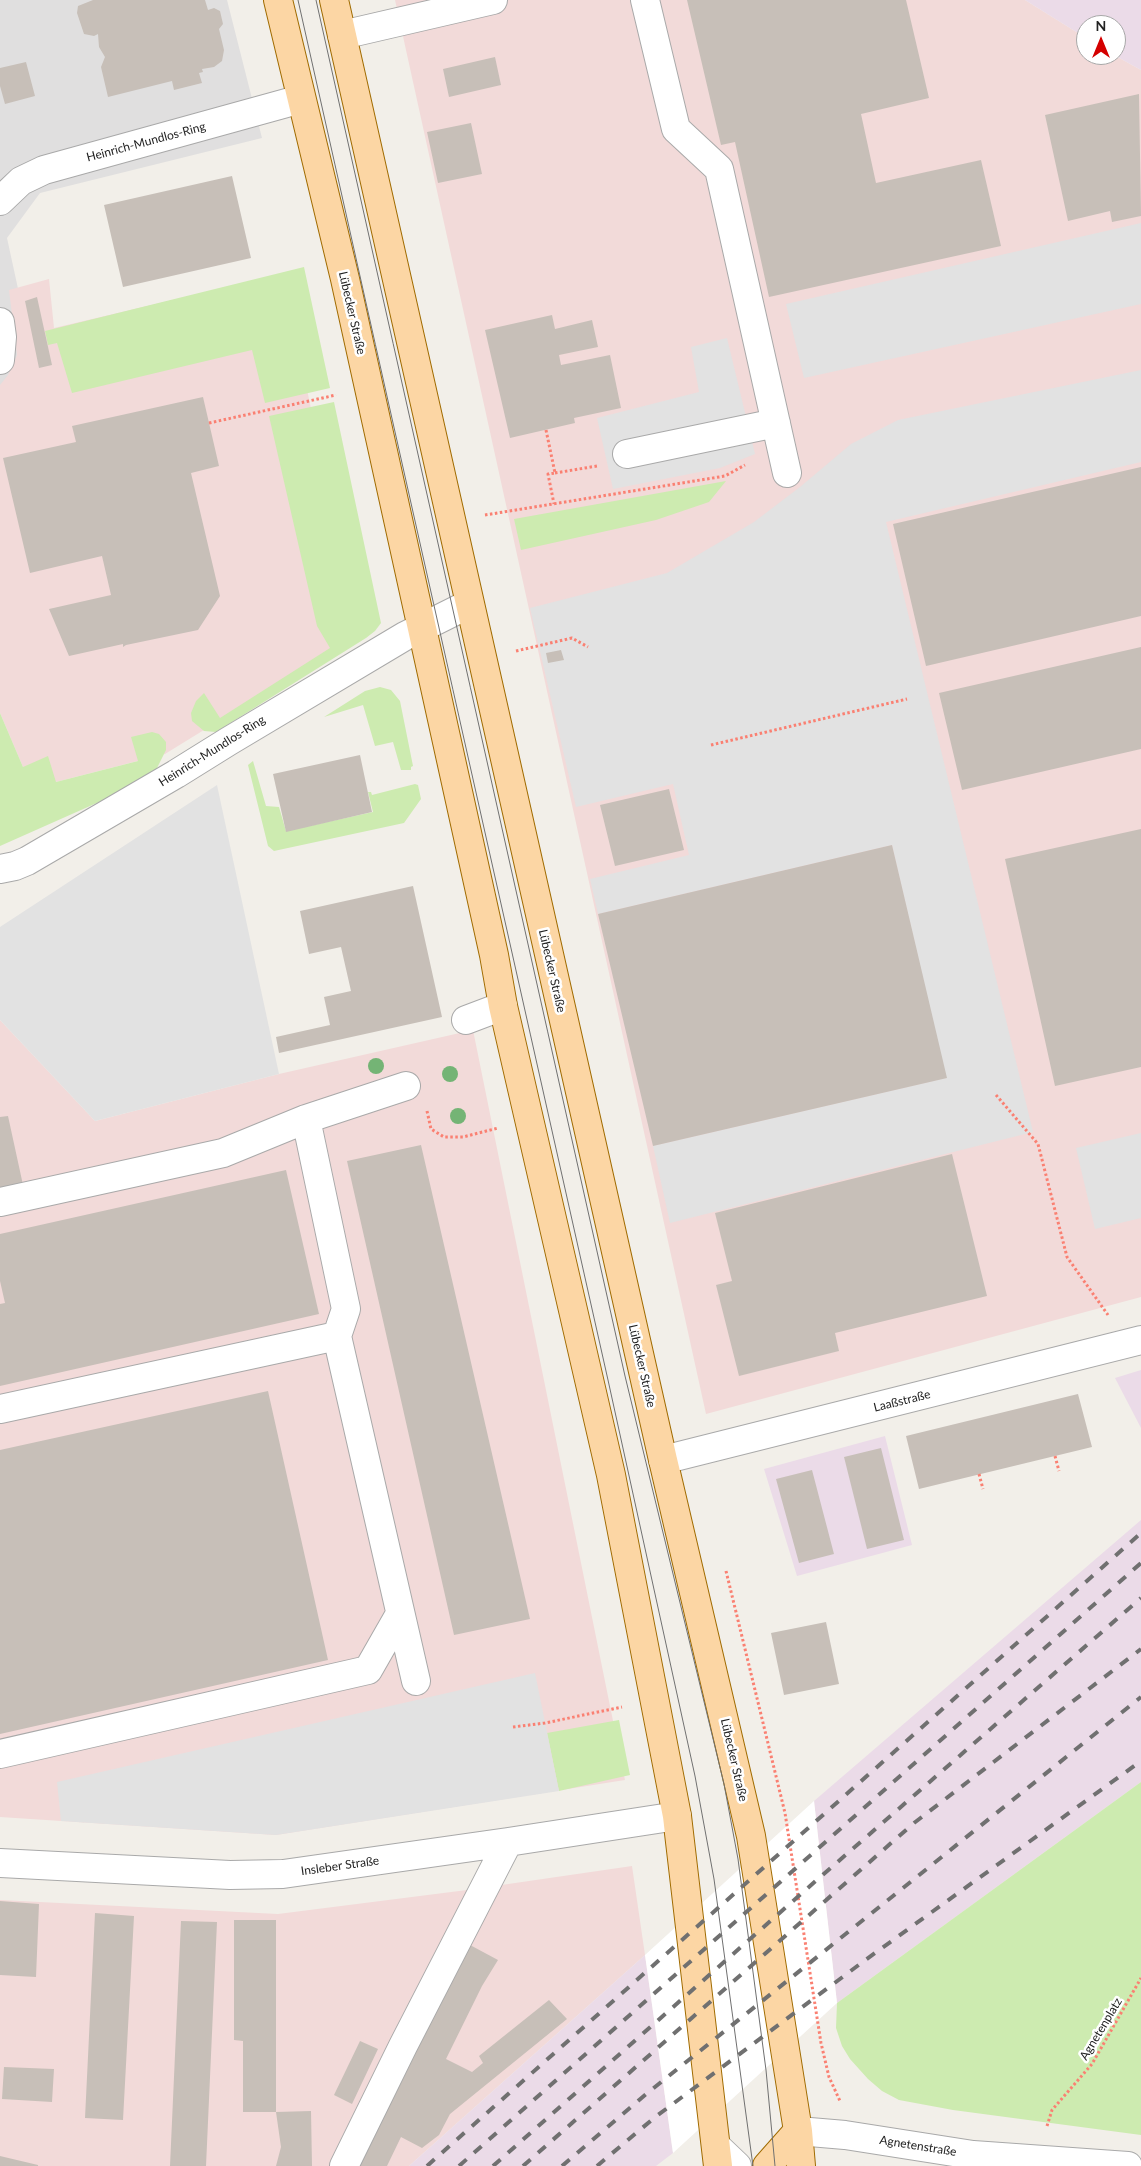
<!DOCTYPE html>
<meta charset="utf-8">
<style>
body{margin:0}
#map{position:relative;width:1141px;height:2166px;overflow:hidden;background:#f2efe9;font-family:Lato,sans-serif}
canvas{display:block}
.north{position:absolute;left:1076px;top:15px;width:50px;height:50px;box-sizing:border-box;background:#fff;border:1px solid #a7a7a7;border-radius:50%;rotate:0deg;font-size:14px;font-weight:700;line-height:20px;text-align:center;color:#222}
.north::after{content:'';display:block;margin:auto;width:18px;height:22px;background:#d40000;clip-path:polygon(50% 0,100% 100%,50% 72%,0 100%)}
</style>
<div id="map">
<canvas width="1141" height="2166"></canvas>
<div class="north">N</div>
</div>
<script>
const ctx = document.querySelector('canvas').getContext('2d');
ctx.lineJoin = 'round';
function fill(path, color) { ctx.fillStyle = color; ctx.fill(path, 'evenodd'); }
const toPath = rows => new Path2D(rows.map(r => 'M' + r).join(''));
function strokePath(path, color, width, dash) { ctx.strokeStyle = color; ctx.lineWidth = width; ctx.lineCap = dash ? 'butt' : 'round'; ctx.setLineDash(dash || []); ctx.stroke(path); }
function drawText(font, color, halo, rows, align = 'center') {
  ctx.font = font + ' Lato,sans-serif'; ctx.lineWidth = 5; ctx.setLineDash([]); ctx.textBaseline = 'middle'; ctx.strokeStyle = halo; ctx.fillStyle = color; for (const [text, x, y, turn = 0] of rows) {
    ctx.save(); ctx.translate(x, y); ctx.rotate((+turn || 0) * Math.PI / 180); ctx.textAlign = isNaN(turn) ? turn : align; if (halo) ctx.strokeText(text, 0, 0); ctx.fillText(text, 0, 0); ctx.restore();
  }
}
fill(toPath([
 [0,0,227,0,262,138,40,193,7,238,32,353,0,400]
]), '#e0dfdf');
fill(toPath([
 [395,0,1025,0,1086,38,1086,55,1114,55,1141,70,1141,1297,706,1414],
 [283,274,358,635,165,754,56,782,23,767,0,713,0,385,8,375,17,355,9,290,49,279,54,328],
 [0,1020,95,1121,279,1074,473,1030,625,1780,276,1835,0,1817],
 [632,1866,645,1955,409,2166,0,2166,0,1900,278,1914,467,1890]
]), '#f2dad9');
fill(toPath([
 [1025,0,1141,0,1141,70,1114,55,1116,55,1116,25,1086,25,1086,38],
 [1141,1370,1141,1428,1115,1378],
 [885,1436,912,1545,797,1576,764,1469],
 [1141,1520,1141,1782,837,2003,814,1801],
 [645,1955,673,2153,656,2166,409,2166]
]), '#ebdbe8');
fill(toPath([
 [304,267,330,388,265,403,252,350,72,393,57,343,48,345,45,331],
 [334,402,381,623,375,631,366,638,216,732,204,731,192,721,191,713,196,701,204,693,220,718,330,648,317,626,269,416],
 [726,481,709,502,656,520,521,550,514,519],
 [380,687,391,690,400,701,413,766,411,767,411,770,401,770,393,742,375,746,363,705,324,717,365,691],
 [0,713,23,767,48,756,56,782,138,761,131,737,152,732,159,734,166,742,166,750,156,770,117,794,0,846],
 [253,761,266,806,279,807,286,831,373,812,368,792,371,792,372,795,415,784,418,785,421,799,404,823,274,851,268,846,248,765],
 [619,1720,630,1775,559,1791,547,1733],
 [1141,1782,1141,2135,953,2110,899,2100,882,2091,868,2079,850,2059,842,2046,836,2028,837,2003]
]), '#cdebb0');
fill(toPath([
 [1141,223,1141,304,804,378,786,304],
 [727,338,755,454,720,468,613,489,597,418,699,392,691,347],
 [1141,370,1141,462,886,522,1033,1132,670,1223,653,1146,946,1078,892,845,598,914,590,879,689,855,673,784,576,807,530,608,667,573,754,522,800,487,851,444,898,420],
 [217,785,279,1074,95,1121,0,1020,0,927],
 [1141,1133,1141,1218,1095,1229,1076,1148],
 [535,1673,559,1791,276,1835,61,1821,57,1782]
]), '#e2e2e2');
fill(toPath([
 [814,1801,837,2003,673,2153,645,1955]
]), '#fff');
fill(toPath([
 [93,0,205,0,208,10,214,8,220,11,223,24,219,29,224,50,222,61,214,67,202,69,203,72,199,73,202,83,174,90,172,81,108,97,101,67,105,57,99,47,98,34,94,36,84,34,77,13,78,6],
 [687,0,906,0,929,98,861,114,876,183,981,160,1001,246,769,297,735,142,721,145],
 [495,57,501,85,449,97,443,69],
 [26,62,35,96,5,104,0,86,0,68],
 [1139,94,1141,216,1112,222,1110,211,1068,221,1045,115],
 [471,123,482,174,438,183,427,132],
 [232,176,251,258,123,287,104,205],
 [37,297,52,365,39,368,25,301],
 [552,315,555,329,592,320,598,347,559,355,561,365,610,355,621,408,574,418,575,423,510,438,485,330],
 [203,397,219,466,191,473,220,596,198,630,126,645,123,647,123,644,69,656,49,609,111,595,102,556,30,573,3,458,76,442,72,426],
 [1141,467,1141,616,926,666,893,524],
 [1141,647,1141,749,962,790,939,693],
 [561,650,564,660,548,663,546,653],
 [360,755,372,812,286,832,273,774],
 [669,789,684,850,615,866,600,805],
 [1141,829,1141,1067,1055,1086,1005,859],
 [892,845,947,1078,653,1146,598,914],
 [413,886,442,1017,279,1053,276,1037,330,1025,324,997,351,991,341,947,309,954,300,911],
 [8,1116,23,1185,0,1190,0,1117],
 [421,1145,530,1619,454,1635,347,1161],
 [952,1154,987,1296,835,1333,839,1351,739,1376,716,1285,732,1281,715,1213],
 [286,1170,319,1314,0,1386,0,1304,5,1303,0,1281,0,1234],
 [268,1391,328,1660,0,1734,0,1450],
 [1078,1394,1092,1447,919,1489,906,1436],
 [881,1448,904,1540,867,1549,844,1457],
 [812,1470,834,1554,799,1563,776,1479],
 [826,1622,839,1684,784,1695,771,1633],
 [0,1901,39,1904,36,1977,0,1975],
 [95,1913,134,1916,123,2120,85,2118],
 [234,1920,276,1920,276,2112,243,2112,243,2041,234,2040],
 [181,1921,217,1922,206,2166,170,2166],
 [470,1945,498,1960,482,1986,446,2059,472,2072,483,2063,479,2056,549,2000,567,2019,450,2114,439,2135,422,2148,401,2137,387,2166,357,2166],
 [360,2041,378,2049,352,2104,334,2095],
 [4,2067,54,2069,52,2102,2,2099],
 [311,2111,312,2166,276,2166,281,2147,276,2112],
 [0,2156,38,2165,38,2166,0,2166]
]), '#c7bfb8');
const minor = toPath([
 [645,0,676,129,719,169,787,473],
 [342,35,493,0],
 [0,201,21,181,44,170,301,99],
 [0,322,2,337,0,360],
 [627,454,776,423],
 [0,869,15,866,27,861,176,774,229,741,405,636,469,604],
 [466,1020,503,1006],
 [0,1202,223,1153,306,1119,406,1086],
 [337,1336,416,1681],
 [0,1409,337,1336,346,1309,306,1119],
 [663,1460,1141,1340],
 [0,1754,368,1670,400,1614],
 [0,1863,230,1875,283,1874,508,1842,677,1816],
 [798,2131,845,2135,973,2155,1128,2166],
 [716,2146,737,2166],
 [344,2166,403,2046,508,1842]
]);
const major = toPath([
 [278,0,345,279,494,955,503,1006,611,1475,677,1816,718,2166],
 [334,0,663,1460,751,1836,798,2131,801,2166],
 [767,2166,798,2131]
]);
strokePath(minor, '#a9a9a9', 30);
strokePath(major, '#a06b00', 30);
strokePath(toPath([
 [209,423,336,395],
 [546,430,555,473,548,474,554,504],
 [555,473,597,466],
 [485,515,725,476,745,465],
 [516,651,572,638,588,647],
 [711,745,907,699],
 [996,1095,1038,1144,1067,1257,1108,1315],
 [427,1111,431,1129,444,1137,463,1137,498,1128],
 [1055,1456,1059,1471],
 [979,1474,983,1489],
 [726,1571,785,1813,821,2043,829,2077,840,2101],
 [513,1727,545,1723,622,1707],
 [1047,2126,1052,2110,1092,2064,1141,1978]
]), '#fa8072', 3, [2.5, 2.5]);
strokePath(minor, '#fff', 28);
strokePath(major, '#fcd6a4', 28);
strokePath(toPath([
 [298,0,608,1380,695,1776,714,1879,753,2166],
 [316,0,625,1376,724,1784,738,1859,766,2070,775,2166]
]), '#707070', 1);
strokePath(toPath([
 [427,2166,1141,1533],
 [459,2166,1141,1563],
 [493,2166,818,1879,1141,1598],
 [523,2166,914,1823,1141,1649],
 [562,2166,645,2095,1141,1697],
 [597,2166,654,2118,864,1961,1141,1761]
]), '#707070', 4, [10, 10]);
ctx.fillStyle = '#74b475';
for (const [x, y] of [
 [376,1066],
 [450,1074],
 [458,1116]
]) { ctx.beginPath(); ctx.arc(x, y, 8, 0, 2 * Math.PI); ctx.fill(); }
drawText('12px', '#222', '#fff', [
 ["Heinrich-Mundlos-Ring",146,142,-15],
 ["Lübecker Straße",352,313,77],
 ["Heinrich-Mundlos-Ring",212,751,-32],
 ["Lübecker Straße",552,971,77],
 ["Lübecker Straße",642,1366,77],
 ["Laaßstraße",902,1401,-14],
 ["Lübecker Straße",734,1760,77],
 ["Insleber Straße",340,1866,-8],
 ["Agnetenplatz",1101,2029,-59],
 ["Agnetenstraße",918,2146,9]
]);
</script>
